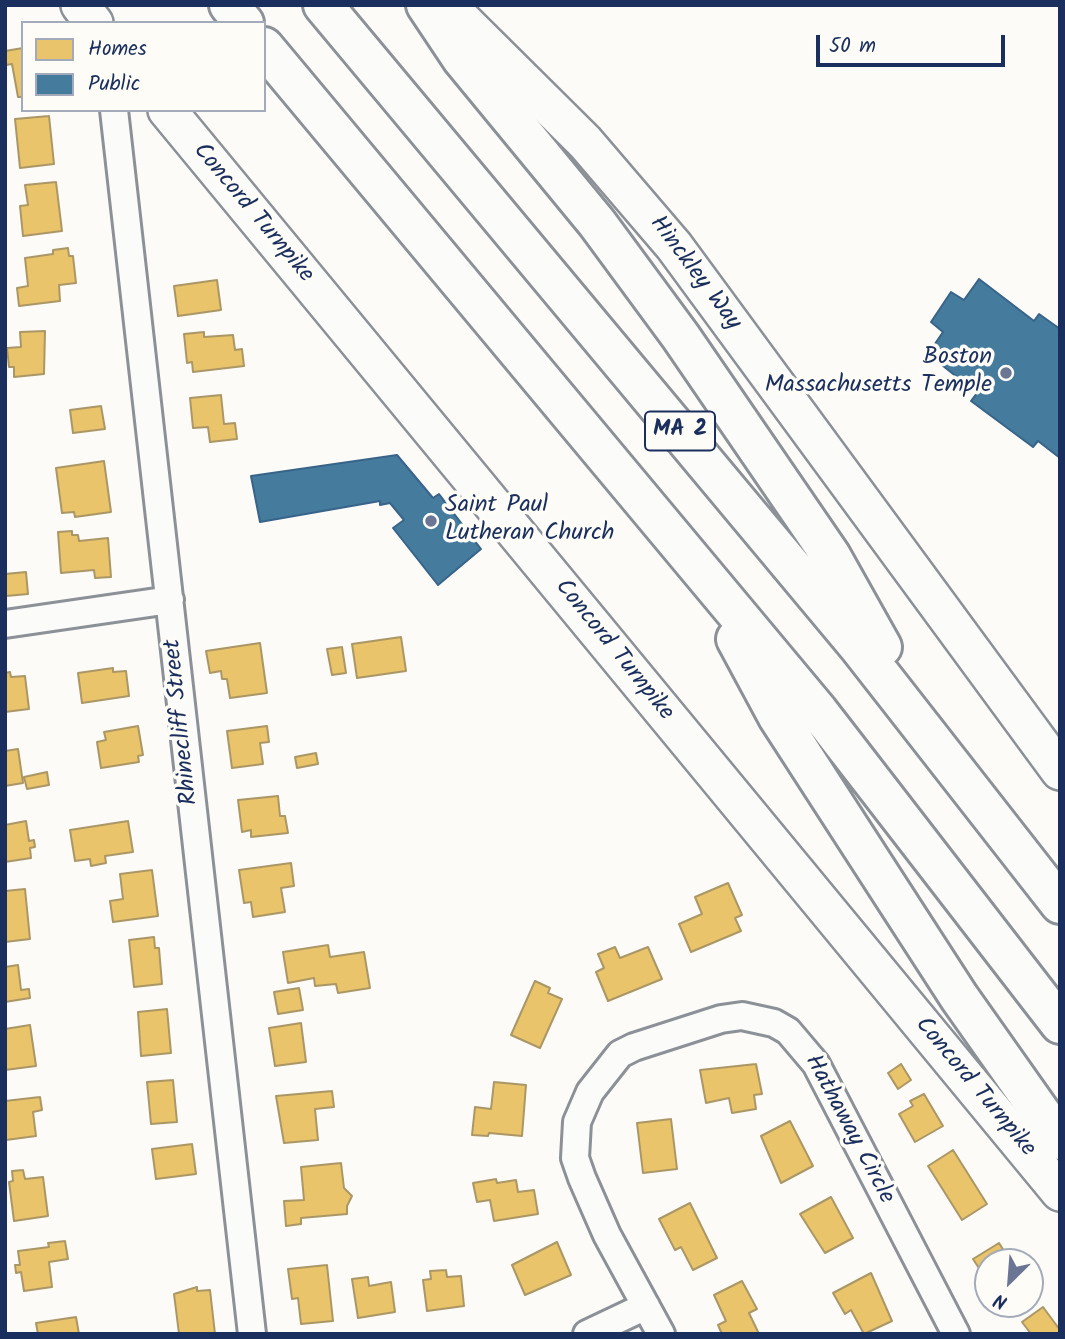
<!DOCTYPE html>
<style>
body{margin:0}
#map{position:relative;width:1065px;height:1339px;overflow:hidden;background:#fcfbf8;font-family:Kalam,sans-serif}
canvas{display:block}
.frame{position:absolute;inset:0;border:7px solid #1b2f5e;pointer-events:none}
.legend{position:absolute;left:21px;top:21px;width:245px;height:91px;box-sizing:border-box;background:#fdfcf7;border:2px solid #a3aaba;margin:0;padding:9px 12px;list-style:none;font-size:21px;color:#1b2f5e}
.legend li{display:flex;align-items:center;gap:14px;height:35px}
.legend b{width:35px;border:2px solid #a3aaba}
.north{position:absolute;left:974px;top:1248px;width:70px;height:70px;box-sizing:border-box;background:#fdfcf7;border:2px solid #a3aaba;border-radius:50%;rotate:205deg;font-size:19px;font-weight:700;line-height:28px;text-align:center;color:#1b2f5e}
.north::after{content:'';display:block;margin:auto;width:24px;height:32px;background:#6a7694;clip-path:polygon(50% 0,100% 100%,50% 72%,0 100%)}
.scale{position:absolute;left:816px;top:35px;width:189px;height:32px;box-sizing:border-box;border:4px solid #1b2f5e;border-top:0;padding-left:9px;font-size:21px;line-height:24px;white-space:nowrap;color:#1b2f5e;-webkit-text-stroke:5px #fdfcf7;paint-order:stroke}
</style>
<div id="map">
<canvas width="1065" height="1339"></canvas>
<div class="frame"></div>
<ul class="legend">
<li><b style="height:19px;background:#e9c46a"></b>Homes</li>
<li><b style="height:19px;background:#457b9d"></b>Public</li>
</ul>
<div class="north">N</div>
<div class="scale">50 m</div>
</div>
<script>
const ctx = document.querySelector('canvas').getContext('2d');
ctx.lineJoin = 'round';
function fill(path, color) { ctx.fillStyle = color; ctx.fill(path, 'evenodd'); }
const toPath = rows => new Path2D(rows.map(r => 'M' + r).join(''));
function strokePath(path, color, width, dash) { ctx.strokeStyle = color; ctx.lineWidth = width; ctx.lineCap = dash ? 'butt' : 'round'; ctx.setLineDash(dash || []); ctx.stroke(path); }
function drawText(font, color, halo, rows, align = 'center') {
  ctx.font = font + ' Kalam,sans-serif'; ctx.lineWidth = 7; ctx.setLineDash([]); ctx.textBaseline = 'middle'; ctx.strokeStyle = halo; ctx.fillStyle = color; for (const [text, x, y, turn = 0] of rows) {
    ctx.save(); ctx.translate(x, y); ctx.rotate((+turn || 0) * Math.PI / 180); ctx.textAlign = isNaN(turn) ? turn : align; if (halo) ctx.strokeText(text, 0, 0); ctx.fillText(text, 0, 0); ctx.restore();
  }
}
const homes = toPath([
 [23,48,23,97,18,97,12,64,6,65,5,51,23,48],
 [49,116,54,164,20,168,15,119,49,116],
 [56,182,62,231,23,236,20,206,28,205,25,185,56,182],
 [68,248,69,256,73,256,76,283,59,285,60,301,19,306,17,288,28,286,25,258,53,254,53,250,68,248],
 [217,280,221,310,178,316,174,286,217,280],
 [45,331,44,374,14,377,14,367,9,367,7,348,21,347,20,332,45,331],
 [204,332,204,337,233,335,235,350,242,349,244,366,193,372,192,362,187,363,184,334,204,332],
 [221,395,224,424,235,423,237,439,210,442,208,427,193,428,190,398,221,395],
 [101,406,105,429,73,433,70,410,101,406],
 [104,461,111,512,75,517,74,512,62,513,56,468,104,461],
 [72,531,72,535,78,535,79,541,108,538,111,577,95,578,94,570,61,573,58,532,72,531],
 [26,572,28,594,6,596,5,574,26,572],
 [401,637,406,671,357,678,352,644,401,637],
 [260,643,267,693,230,698,227,679,222,679,221,671,210,673,206,651,260,643],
 [342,647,346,673,332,675,327,649,342,647],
 [113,668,113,672,126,671,129,696,82,703,78,673,113,668],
 [10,672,11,677,25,676,29,709,5,712,5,673,10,672],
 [138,726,143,755,138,756,139,762,101,768,97,742,106,740,104,732,138,726],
 [267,726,269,742,260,743,263,764,232,768,227,731,267,726],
 [18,749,23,783,5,786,5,751,18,749],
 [316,753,318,764,297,768,295,757,316,753],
 [47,772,49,785,27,789,24,777,47,772],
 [278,796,280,816,285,816,288,833,251,837,251,830,242,832,238,800,278,796],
 [26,821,29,841,34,840,35,847,30,848,31,858,5,862,5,825,26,821],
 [128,821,133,852,105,856,106,863,91,866,90,859,75,861,70,830,128,821],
 [291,863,294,886,281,888,285,912,253,917,251,902,244,903,239,870,291,863],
 [152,870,158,916,113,922,110,901,123,899,120,874,152,870],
 [728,883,742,915,735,918,741,931,691,952,679,924,702,914,695,897,728,883],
 [25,889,30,939,5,942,5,891,25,889],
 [154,937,155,948,159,948,162,984,134,987,129,940,154,937],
 [328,945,330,957,364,952,370,988,338,993,336,984,315,986,314,978,288,983,283,952,328,945],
 [615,947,620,958,648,947,662,979,608,1001,596,972,604,968,598,954,615,947],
 [18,965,21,990,29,989,30,998,5,1002,5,967,18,965],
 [535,981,550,988,548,993,562,999,540,1048,511,1035,535,981],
 [299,988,303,1010,278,1014,274,992,299,988],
 [167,1009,171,1053,141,1056,138,1012,167,1009],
 [301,1023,306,1062,275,1066,269,1028,301,1023],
 [30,1025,36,1066,5,1070,5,1029,30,1025],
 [756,1064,762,1094,754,1095,756,1109,732,1113,729,1098,706,1103,700,1070,756,1064],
 [901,1064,911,1080,898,1089,888,1073,901,1064],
 [173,1080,177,1122,151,1124,147,1082,173,1080],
 [494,1082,526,1085,522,1136,489,1133,488,1136,472,1135,475,1107,491,1109,494,1082],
 [332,1091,334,1107,315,1109,318,1140,284,1143,276,1096,332,1091],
 [924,1094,943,1126,915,1142,899,1114,913,1106,910,1101,924,1094],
 [40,1097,42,1110,33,1112,36,1136,6,1140,5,1101,40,1097],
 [671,1119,677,1169,643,1173,637,1123,671,1119],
 [790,1121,813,1166,781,1183,761,1136,790,1121],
 [192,1144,196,1174,156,1179,152,1149,192,1144],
 [953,1150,987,1204,962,1220,928,1166,953,1150],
 [341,1163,344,1188,352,1196,347,1206,347,1214,301,1218,301,1224,286,1226,284,1201,304,1200,301,1167,341,1163],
 [23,1170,25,1179,43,1177,48,1216,14,1221,9,1182,13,1181,12,1171,23,1170],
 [496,1179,497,1183,516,1180,518,1192,534,1190,538,1214,494,1221,490,1200,477,1202,473,1183,496,1179],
 [831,1197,853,1238,825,1253,800,1214,831,1197],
 [690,1203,717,1258,693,1270,681,1247,675,1250,659,1219,690,1203],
 [65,1241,68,1259,49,1262,52,1287,24,1291,21,1272,16,1273,15,1265,20,1265,18,1251,49,1247,48,1243,65,1241],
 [557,1242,571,1275,525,1295,512,1265,557,1242],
 [999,1243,1011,1262,1015,1259,1017,1262,988,1262,988,1276,984,1276,973,1259,999,1243],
 [327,1265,333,1321,301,1324,298,1298,292,1299,288,1269,327,1265],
 [446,1270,447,1277,461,1276,464,1306,427,1311,423,1280,431,1279,430,1271,446,1270],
 [871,1273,892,1321,864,1334,851,1310,845,1314,833,1293,871,1273],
 [368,1277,369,1286,391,1282,395,1312,358,1318,352,1279,368,1277],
 [742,1281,757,1309,749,1313,759,1334,722,1334,718,1325,726,1321,714,1295,742,1281],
 [197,1287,197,1291,210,1290,215,1334,179,1334,174,1294,197,1287],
 [1043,1307,1060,1330,1060,1334,1031,1334,1022,1322,1043,1307],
 [76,1317,79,1334,38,1334,36,1323,76,1317]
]);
fill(homes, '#e9c46a');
strokePath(homes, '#ab9766', 2);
const public = toPath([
 [979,279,1034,321,1039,314,1060,329,1060,458,1038,441,1033,447,971,401,977,393,928,354,943,332,931,322,951,292,964,300,979,279],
 [397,455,433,498,439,494,481,549,438,585,393,528,404,520,390,503,380,505,380,501,260,522,251,476,397,455]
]);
fill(public, '#457b9d');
strokePath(public, '#38648a', 2);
const minor = toPath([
 [114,110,252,1334],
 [5,624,170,600],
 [587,1334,646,1306],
 [661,1334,607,1235,582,1178,575,1158,577,1122,590,1092,620,1054,634,1047,721,1019,742,1016,774,1023,788,1031,816,1064,956,1334]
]);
const secondary = toPath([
 [80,5,94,23],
 [447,5,585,142,674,246,1060,771],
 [167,110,1060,1192]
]);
const motorway = toPath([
 [229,5,244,23],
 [323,5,859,647,1060,904],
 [426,5,462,59,597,223,681,337,831,556,882,647],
 [264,47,818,711,1060,1024],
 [736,639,778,717,959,997,1060,1140]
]);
strokePath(minor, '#8c9097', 32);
strokePath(secondary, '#8c9097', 42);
strokePath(motorway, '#8c9097', 44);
strokePath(minor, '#fbfbf9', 26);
strokePath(secondary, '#fbfbf9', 37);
strokePath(motorway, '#fbfbf9', 38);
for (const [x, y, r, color] of [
 [1006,373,7,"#6a7694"],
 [431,521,7,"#6a7694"]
]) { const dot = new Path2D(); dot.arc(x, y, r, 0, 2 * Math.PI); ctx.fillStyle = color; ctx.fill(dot); strokePath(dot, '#fdfcf7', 2.5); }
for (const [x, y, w] of [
 [680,431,70]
]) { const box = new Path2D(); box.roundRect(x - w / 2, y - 19.5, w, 39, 5); ctx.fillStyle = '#fdfcf7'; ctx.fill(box); strokePath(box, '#1b2f5e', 2); }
drawText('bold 23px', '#1b2f5e', null, [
 ["MA 2",680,431]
]);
drawText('24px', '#1b2f5e', '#fdfcf7', [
 ["Concord Turnpike",252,214,50],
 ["Hinckley Way",694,274,53],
 ["Concord Turnpike",613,651,51],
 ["Rhinecliff Street",183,722,-96],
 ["Concord Turnpike",974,1088,50],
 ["Hathaway Circle",848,1130,62]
]);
drawText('24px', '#1b2f5e', '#fdfcf7', [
 ["Boston",992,359],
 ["Massachusetts Temple",992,387],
 ["Saint Paul",445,507,"left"],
 ["Lutheran Church",445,535,"left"]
], 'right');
</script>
